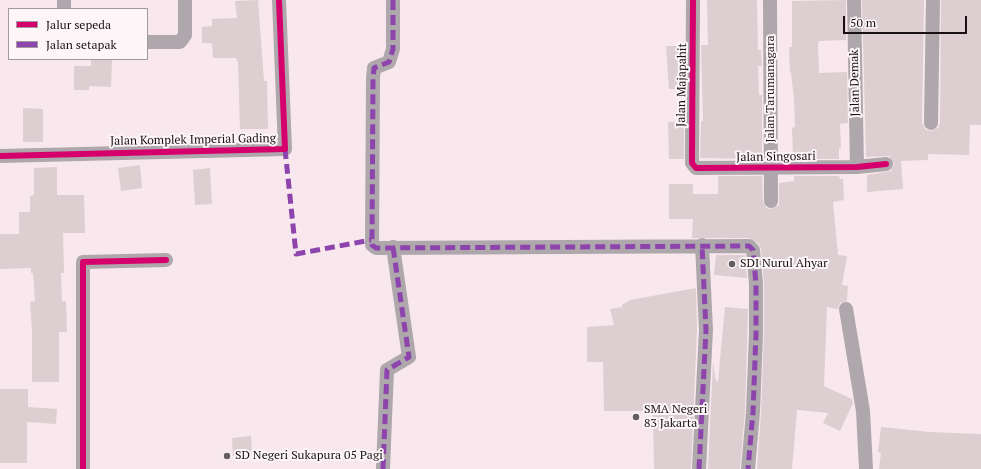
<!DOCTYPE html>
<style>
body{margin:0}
#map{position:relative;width:981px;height:469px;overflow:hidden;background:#f8e8ed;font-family:"PT Serif",serif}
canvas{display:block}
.legend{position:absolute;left:8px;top:8px;width:140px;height:52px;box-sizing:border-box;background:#fcf6f8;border:1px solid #a19a9c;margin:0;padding:5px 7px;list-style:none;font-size:12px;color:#191013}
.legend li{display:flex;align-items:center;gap:8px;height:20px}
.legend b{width:20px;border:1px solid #a19a9c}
.scale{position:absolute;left:843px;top:16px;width:124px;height:18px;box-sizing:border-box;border:2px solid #191013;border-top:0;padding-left:5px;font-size:12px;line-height:14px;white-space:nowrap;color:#191013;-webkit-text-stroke:3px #fcf6f8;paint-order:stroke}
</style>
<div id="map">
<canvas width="981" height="469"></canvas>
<ul class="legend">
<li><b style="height:5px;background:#d6006c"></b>Jalur sepeda</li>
<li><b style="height:5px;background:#8e44ad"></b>Jalan setapak</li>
</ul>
<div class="scale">50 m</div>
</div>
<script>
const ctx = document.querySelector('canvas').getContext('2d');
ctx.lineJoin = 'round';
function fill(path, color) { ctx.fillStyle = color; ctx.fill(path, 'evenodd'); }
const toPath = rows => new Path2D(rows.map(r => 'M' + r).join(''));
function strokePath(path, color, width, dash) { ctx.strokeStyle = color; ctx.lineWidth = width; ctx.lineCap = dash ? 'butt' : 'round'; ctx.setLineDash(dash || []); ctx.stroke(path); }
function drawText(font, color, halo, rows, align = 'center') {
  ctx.font = font + ' "PT Serif",serif'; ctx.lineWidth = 4; ctx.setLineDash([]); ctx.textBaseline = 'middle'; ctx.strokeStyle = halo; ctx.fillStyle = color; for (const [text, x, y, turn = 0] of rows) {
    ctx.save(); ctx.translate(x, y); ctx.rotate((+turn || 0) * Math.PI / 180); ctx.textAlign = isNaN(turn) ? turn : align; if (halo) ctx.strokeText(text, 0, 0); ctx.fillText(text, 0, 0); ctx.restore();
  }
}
fill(toPath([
 [258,0,264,81,267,81,268,129,240,129,238,62,237,62,236,58,213,58,212,43,202,43,202,27,212,26,212,19,237,18,235,1],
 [707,0,757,0,758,50,761,50,762,66,758,66,759,95,762,95,762,159,700,158,701,121,703,121,701,45,708,45],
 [846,0,846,40,819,41,818,44,819,73,847,72,848,123,840,124,841,148,839,149,839,159,793,159,792,128,795,127,794,99,791,73,790,73,789,47,792,47,792,1],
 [862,0,924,0,922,123,926,130,931,131,938,128,940,123,941,0,981,0,981,125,970,125,969,155,928,154,928,160,901,161,903,189,867,192,867,175,891,171,894,164,889,156,866,157],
 [666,46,684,46,684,89,669,89],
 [91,59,112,59,111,87,89,86,89,90,74,90,74,66,91,66],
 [23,108,43,109,43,142,23,142],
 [668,122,684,122,684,159,669,159],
 [140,165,142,188,121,191,118,168],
 [57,167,57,195,84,195,85,233,63,233,64,273,61,273,62,301,66,301,67,332,59,332,59,382,32,382,32,333,30,302,35,301,33,273,31,273,31,268,0,269,0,234,19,234,19,212,30,212,30,196,34,195,34,168],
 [210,168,212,204,195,205,193,170],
 [718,176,762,176,763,201,766,208,771,209,779,205,779,183,794,181,794,176,839,176,840,179,843,179,844,200,833,202,838,255,847,256,842,285,848,286,847,301,840,303,838,309,827,307,824,386,852,399,853,403,840,431,823,423,828,413,797,410,792,469,757,469,761,413,764,334,764,283,761,249,759,244,749,238,692,238,693,219,669,219,669,184,693,184,693,194,718,194],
 [716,255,745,255,747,278,714,275],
 [696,288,697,330,691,469,654,469,653,411,604,411,603,362,587,362,587,327,614,325,610,309,622,307,622,305,630,300],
 [725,307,748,309,745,411,740,469,708,469,713,362,716,381,718,381],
 [0,389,28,389,28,407,57,409,56,424,27,422,27,463,0,463],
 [881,427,929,432,981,434,981,469,879,469,881,453,878,452],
 [251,436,252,454,233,456,232,438]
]), '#ddced1');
strokePath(toPath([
 [64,0,64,9],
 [393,0,393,49,389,62,374,68,373,78,372,245,376,248,749,246,753,250,756,284,756,334,753,412,748,469],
 [693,0,692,155,692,163,696,168,857,167,886,164],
 [770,0,771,201],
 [854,0,857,167],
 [147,42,180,42,185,35,185,0],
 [931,123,933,0],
 [0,156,285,149,279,0],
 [846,309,863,411,866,469],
 [83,469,83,262,166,260],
 [383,469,387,370,409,357,393,247],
 [699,469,706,330,702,245]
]), '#aea7ac', 14);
strokePath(toPath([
 [393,0,393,49,389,62,374,68,373,78,372,245,376,248,749,246,753,250,756,284,756,334,753,412,748,469],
 [285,149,296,254,371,240],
 [383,469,387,370,409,357,393,247],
 [699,469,706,330,702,245]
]), '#8e44ad', 5, [10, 5]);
strokePath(toPath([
 [693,0,692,155,692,163,696,168,857,167,886,164],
 [0,156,285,149,279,0],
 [83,469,83,262,166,260]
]), '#d6006c', 6);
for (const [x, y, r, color] of [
 [732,264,4,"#675c5f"],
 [636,417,4,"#675c5f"],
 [227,456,4,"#675c5f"]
]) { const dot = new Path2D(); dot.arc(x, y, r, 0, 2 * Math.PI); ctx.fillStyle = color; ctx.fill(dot); strokePath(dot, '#fcf6f8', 1.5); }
drawText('12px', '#191013', '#fcf6f8', [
 ["Jalan Demak",855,83,-91],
 ["Jalan Majapahit",682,85,-89],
 ["Jalan Tarumanagara",771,89,-90],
 ["Jalan Komplek Imperial Gading",193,140,-1],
 ["Jalan Singosari",776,157,-1]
]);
drawText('12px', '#191013', '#fcf6f8', [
 ["SDI Nurul Ahyar",740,264],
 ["SMA Negeri",644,410],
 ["83 Jakarta",644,424],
 ["SD Negeri Sukapura 05 Pagi",235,456]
], 'left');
</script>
